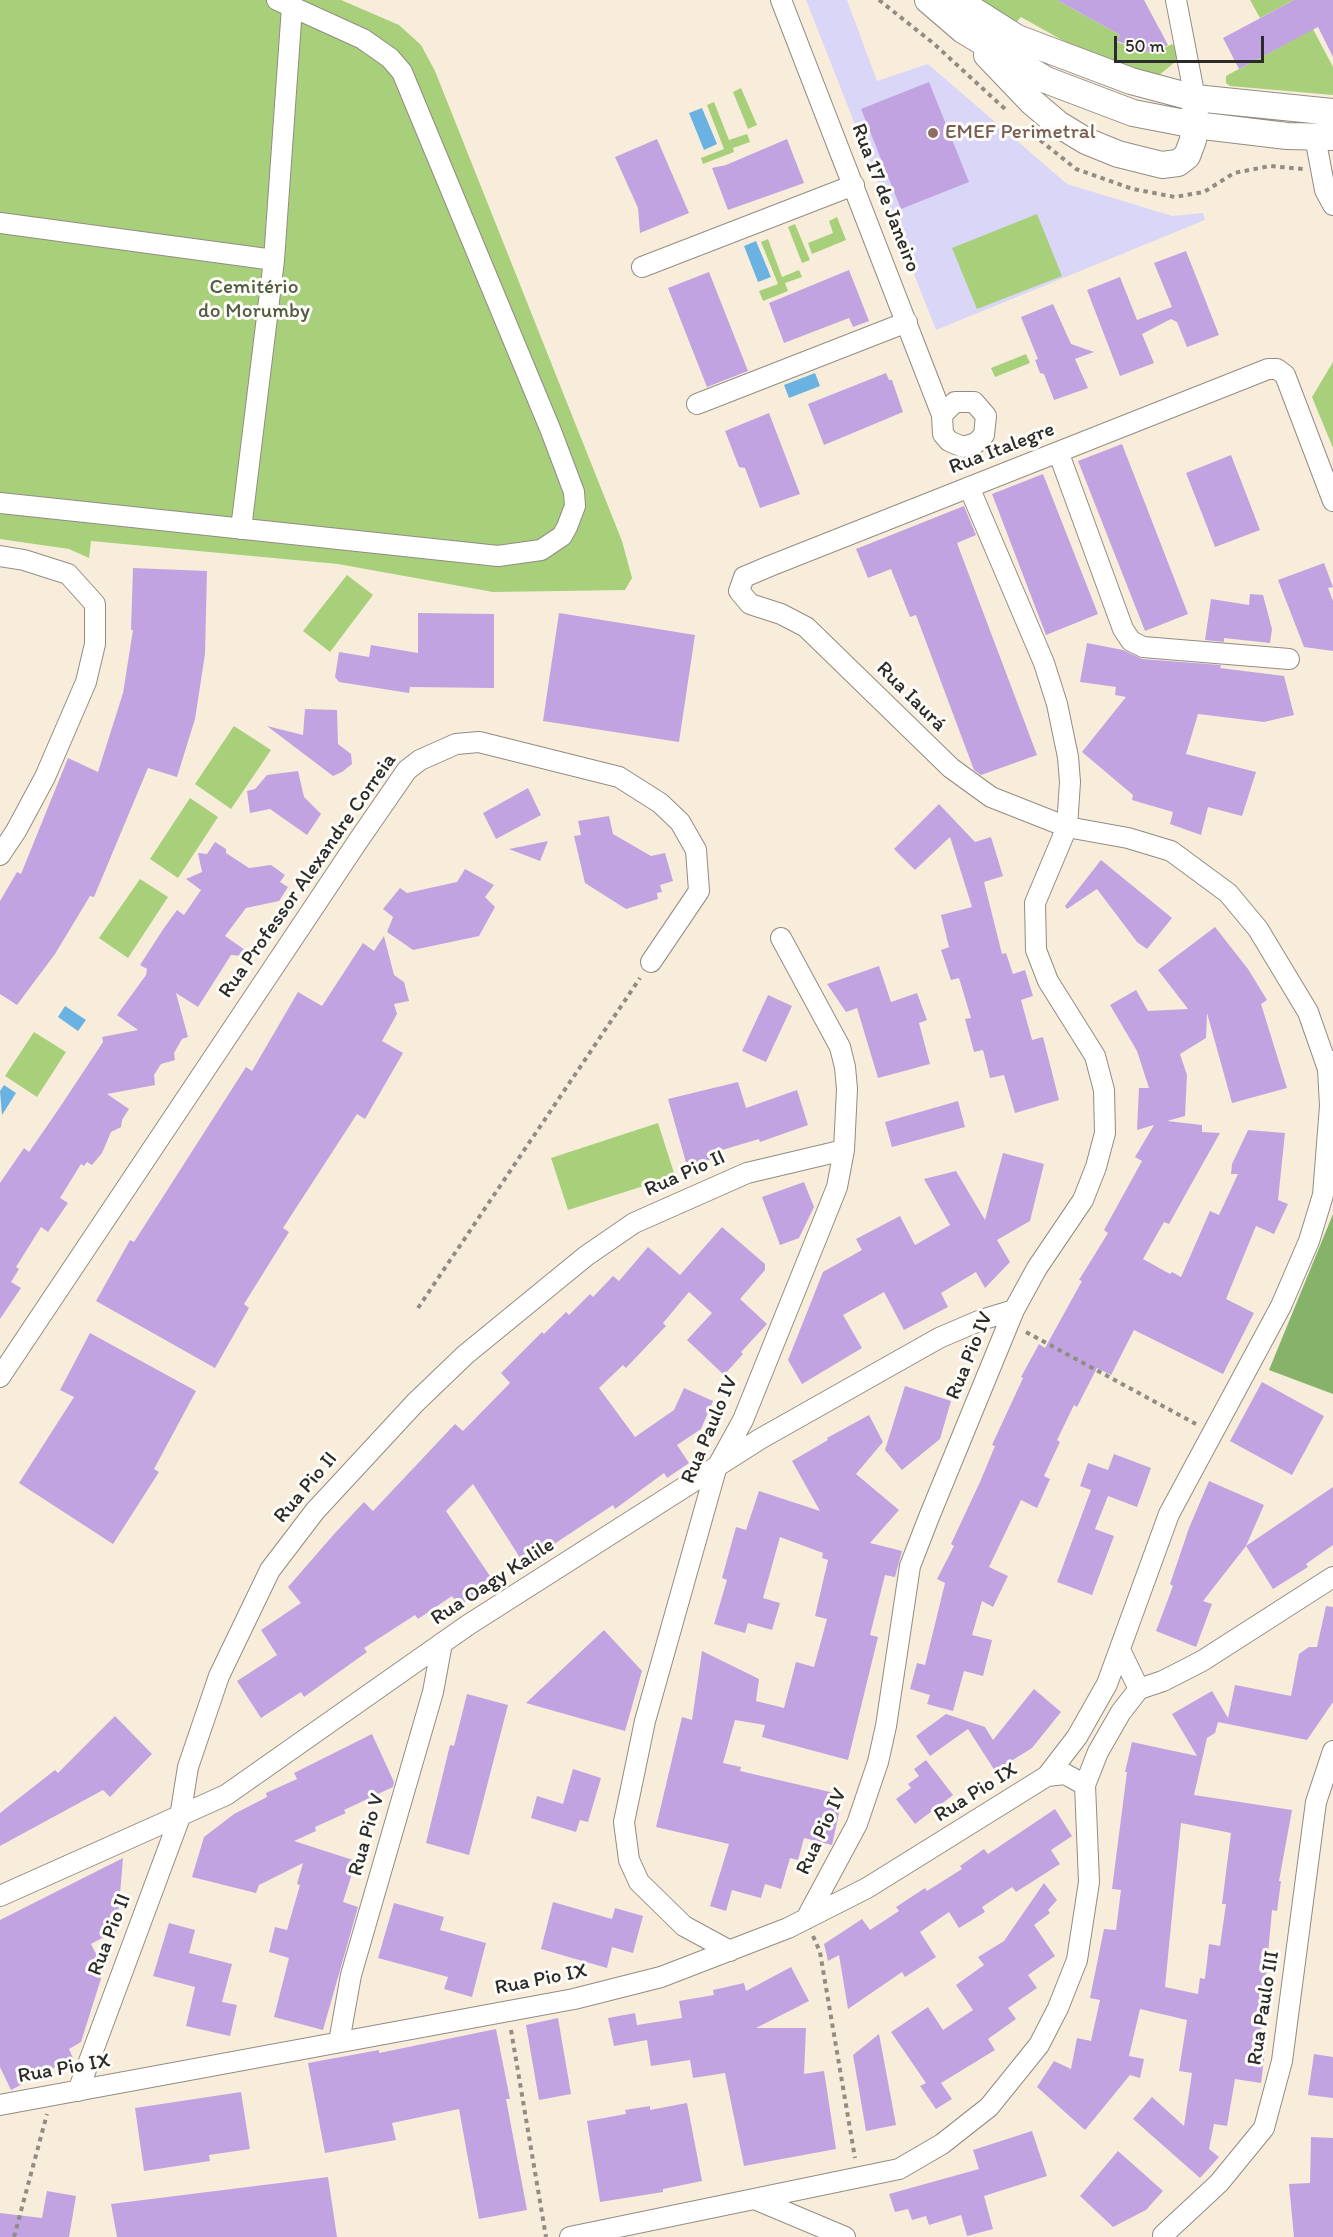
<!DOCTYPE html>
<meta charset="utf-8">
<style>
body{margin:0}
#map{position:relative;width:1333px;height:2237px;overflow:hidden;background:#f8eddb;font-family:Itim,sans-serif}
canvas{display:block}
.scale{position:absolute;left:1114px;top:36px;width:150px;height:27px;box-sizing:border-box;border:3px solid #2b2b2b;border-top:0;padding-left:8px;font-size:18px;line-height:21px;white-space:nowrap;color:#2b2b2b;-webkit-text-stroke:4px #fdfcf7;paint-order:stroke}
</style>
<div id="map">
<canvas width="1333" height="2237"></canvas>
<div class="scale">50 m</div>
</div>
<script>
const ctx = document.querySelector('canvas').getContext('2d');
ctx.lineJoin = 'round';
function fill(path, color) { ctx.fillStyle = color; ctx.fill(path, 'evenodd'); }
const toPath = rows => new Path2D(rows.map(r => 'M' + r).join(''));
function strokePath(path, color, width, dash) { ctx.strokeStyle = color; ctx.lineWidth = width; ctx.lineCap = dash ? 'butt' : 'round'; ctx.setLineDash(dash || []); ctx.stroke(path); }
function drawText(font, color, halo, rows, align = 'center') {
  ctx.font = font + ' Itim,sans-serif'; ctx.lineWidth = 6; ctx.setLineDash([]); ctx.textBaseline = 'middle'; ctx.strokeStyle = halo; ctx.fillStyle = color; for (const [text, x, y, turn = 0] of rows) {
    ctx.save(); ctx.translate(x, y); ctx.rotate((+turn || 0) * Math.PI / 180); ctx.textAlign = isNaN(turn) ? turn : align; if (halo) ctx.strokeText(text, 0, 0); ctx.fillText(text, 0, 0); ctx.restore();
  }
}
fill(toPath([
 [806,0,847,0,877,81,928,64,1067,184,1172,216,1203,213,1205,220,936,330]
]), '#dad6f7');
fill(toPath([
 [0,0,341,0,399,25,421,45,435,71,622,541,632,578,625,590,493,592,338,564,91,541,89,558,69,549,0,539],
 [982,0,1057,0,1120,35,1117,42,1153,54,1172,44,1176,48,1178,55,1175,62,1158,76,1135,71,1087,54,1021,17,1013,26],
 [1250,0,1294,0,1260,18],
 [1313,29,1333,67,1333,95,1230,86,1226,83,1226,76],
 [741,88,757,125,748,129,733,92],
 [714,102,729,140,747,134,750,142,733,148,734,152,703,164,701,158,724,149,707,105],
 [1037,214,1062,276,977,309,952,248],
 [837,217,846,240,812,254,808,243,833,233,829,221],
 [795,224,810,260,802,263,788,227],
 [768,239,782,277,799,270,802,277,785,283,788,291,763,301,759,291,778,284,761,242],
 [1026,354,1030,363,995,377,991,368],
 [1333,362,1333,448,1312,397],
 [347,575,373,595,330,652,303,631],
 [234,726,271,750,231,809,195,784],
 [190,798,218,817,178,878,150,859],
 [140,879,168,897,128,958,99,938],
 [34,1032,66,1052,37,1097,5,1076],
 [658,1123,675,1176,568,1210,551,1158]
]), '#a8cf7a');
fill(toPath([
 [1333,1214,1333,1394,1269,1370]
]), '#86b26a');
fill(toPath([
 [702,108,717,144,704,150,689,113],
 [756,241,771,277,758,282,744,246],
 [815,373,820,386,789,398,784,385],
 [65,1006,86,1020,78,1031,58,1017],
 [4,1085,16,1093,2,1115,0,1091]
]), '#69b2e1');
fill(toPath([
 [1057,0,1144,0,1168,45,1153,54,1117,41,1120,35],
 [1294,0,1333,0,1333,57,1318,27,1239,69,1223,38],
 [929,82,969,182,901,209,861,109],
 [657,139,689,213,640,233,638,208,615,157],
 [787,139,804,183,728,210,712,168,726,165],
 [1186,251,1219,335,1187,347,1177,322,1171,319,1142,334,1154,363,1120,376,1087,290,1120,277,1137,320,1158,312,1172,307,1154,263],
 [849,270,869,321,853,327,849,318,784,343,769,303],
 [709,272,748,371,707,387,668,288],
 [1053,304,1071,344,1094,352,1075,359,1088,388,1054,400,1044,374,1040,373,1035,360,1038,359,1021,317],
 [886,373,889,380,892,380,903,412,824,445,808,404],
 [769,413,800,494,760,508,745,468,739,467,725,431],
 [1122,444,1188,614,1145,631,1078,461],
 [1231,455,1260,530,1215,547,1186,473],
 [1043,474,1098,614,1046,635,992,494],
 [964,506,976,535,957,543,1037,755,981,775,974,770,916,615,910,617,891,569,868,578,856,549],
 [1324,563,1333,587,1328,588,1333,601,1333,651,1304,647,1278,580],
 [133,568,207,571,205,654,195,719,177,777,148,768,94,897,90,896,55,954,17,1005,0,994,0,901,17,872,21,874,68,758,98,772,123,693,133,630,131,630],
 [1250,594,1263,595,1272,629,1270,643,1224,638,1224,642,1205,640,1211,599,1249,605],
 [418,613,494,614,494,688,410,687,409,693,339,682,335,677,339,652,369,657,371,645,418,653],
 [559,613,695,635,679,742,543,721],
 [1087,643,1123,650,1142,659,1221,665,1220,668,1284,676,1294,715,1264,722,1198,714,1186,754,1256,772,1242,816,1208,807,1201,835,1170,824,1173,812,1132,800,1133,795,1082,752,1126,697,1115,695,1116,687,1080,682],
 [305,709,337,710,338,744,351,754,352,764,342,772,333,776,267,726,303,735],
 [298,771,304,797,321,814,307,835,270,809,250,813,247,791,255,789,267,775],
 [528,788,541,815,496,839,483,813],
 [939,804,975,842,991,837,1003,876,984,882,1002,954,1006,953,1013,974,1025,970,1033,996,1021,1000,1032,1040,1043,1037,1059,1100,1015,1113,1004,1075,990,1078,983,1050,974,1052,965,1019,971,1018,959,978,951,980,941,950,949,947,941,915,972,907,950,837,915,870,894,849],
 [609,816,613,834,651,856,665,853,673,881,660,885,662,892,657,893,658,899,626,909,585,883,574,836,581,835,578,821],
 [548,841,540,861,509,849],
 [215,842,226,849,226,853,249,868,271,865,285,875,280,882,288,887,279,901,246,908,225,936,255,957,231,955,198,1007,176,993,188,1037,182,1039,174,1053,175,1060,161,1064,154,1075,155,1085,107,1094,129,1109,122,1120,121,1127,111,1132,102,1153,92,1165,87,1162,84,1166,81,1164,60,1198,68,1203,48,1232,41,1227,16,1267,19,1269,11,1282,21,1288,0,1319,0,1183,24,1148,29,1152,58,1110,103,1042,102,1037,138,1030,117,1015,146,975,147,969,140,965,164,928,177,910,184,915,201,890,186,879,202,872,198,853,207,854],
 [1101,860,1172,918,1147,949,1137,942,1097,889,1067,909,1065,906],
 [465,869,494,885,485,897,495,907,479,936,413,950,387,932,393,917,383,909,400,888,407,893,457,882],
 [1215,927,1248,969,1267,1000,1261,1004,1287,1088,1232,1103,1207,1013,1206,1038,1180,1054,1187,1075,1185,1116,1167,1121,1202,1125,1202,1132,1220,1133,1169,1224,1164,1222,1143,1259,1170,1274,1172,1272,1181,1277,1210,1211,1219,1215,1238,1174,1231,1174,1232,1164,1248,1130,1285,1133,1278,1200,1288,1204,1274,1234,1256,1226,1226,1299,1254,1313,1223,1374,1134,1330,1111,1375,1097,1368,1077,1407,1074,1405,1057,1440,1060,1442,1044,1476,1050,1479,1037,1508,1021,1500,989,1567,1008,1576,993,1607,982,1601,972,1635,992,1640,983,1676,964,1671,953,1711,927,1704,930,1695,910,1689,917,1663,925,1665,945,1583,937,1579,954,1546,951,1544,980,1482,995,1446,992,1445,1023,1378,1021,1377,1039,1344,1045,1348,1082,1281,1079,1280,1108,1233,1104,1230,1142,1161,1135,1157,1154,1125,1137,1130,1139,1088,1149,1088,1137,1051,1110,1005,1136,990,1148,1011,1188,1009,1158,970],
 [384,936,394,975,404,982,409,1001,394,1004,397,1014,382,1041,403,1053,365,1119,357,1114,283,1228,289,1232,244,1304,249,1308,215,1368,96,1301,130,1240,134,1242,246,1067,252,1071,298,992,322,1006,363,943,374,951],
 [879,966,891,1002,917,993,927,1020,919,1023,930,1064,878,1078,857,1008,846,1012,827,984],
 [768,995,792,1006,766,1062,742,1051],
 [738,1082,746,1108,797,1090,808,1125,760,1142,759,1139,722,1150,723,1156,687,1166,668,1099],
 [958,1101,965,1127,892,1147,885,1122],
 [1003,1153,1044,1164,1030,1221,997,1240,1010,1262,985,1288,976,1272,941,1293,948,1307,904,1330,884,1292,843,1315,862,1348,802,1384,788,1360,823,1272,862,1250,856,1239,900,1216,915,1245,950,1225,924,1179,956,1171,985,1220],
 [804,1182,814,1207,799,1238,780,1245,762,1197],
 [722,1227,765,1264,765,1270,740,1299,767,1324,741,1352,743,1354,724,1375,687,1340,712,1313,689,1292,663,1323,666,1326,643,1350,626,1368,623,1365,599,1388,635,1437,674,1410,684,1388,713,1401,701,1429,677,1445,689,1463,667,1478,664,1473,615,1509,613,1505,524,1564,473,1484,446,1511,494,1582,459,1606,452,1596,418,1619,415,1615,364,1648,367,1652,304,1697,301,1692,261,1718,237,1681,277,1655,261,1630,301,1603,288,1587,335,1533,364,1502,373,1511,455,1424,463,1431,510,1383,501,1373,542,1332,544,1334,566,1312,569,1315,590,1294,593,1297,613,1276,619,1281,648,1247,680,1275],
 [90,1333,196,1391,154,1469,159,1472,113,1544,19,1483,74,1397,60,1390],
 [1262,1382,1324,1416,1292,1475,1230,1441],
 [905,1386,951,1401,940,1439,902,1470,885,1450],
 [869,1415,883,1442,856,1474,899,1510,870,1543,902,1551,895,1577,885,1575,870,1635,878,1637,848,1760,762,1737,765,1725,735,1720,723,1763,741,1767,740,1771,843,1795,832,1845,804,1838,798,1860,790,1858,781,1889,765,1884,761,1898,732,1890,726,1911,710,1906,729,1844,656,1827,682,1717,692,1720,702,1651,759,1679,756,1701,784,1708,796,1662,814,1667,827,1619,815,1616,828,1560,822,1558,823,1553,780,1537,763,1598,780,1603,772,1630,748,1623,745,1633,714,1624,727,1580,722,1578,736,1527,746,1530,759,1491,820,1511,792,1461,828,1440,827,1438],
 [1114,1454,1151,1468,1137,1507,1108,1496,1095,1529,1114,1536,1092,1595,1057,1582,1091,1490,1080,1486,1088,1463,1108,1470],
 [1209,1481,1264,1505,1246,1546,1333,1487,1333,1545,1306,1564,1308,1567,1273,1589,1246,1546,1203,1601,1212,1604,1196,1647,1156,1631,1173,1586,1170,1584,1189,1528],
 [1326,1606,1333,1607,1333,1702,1307,1740,1218,1722,1215,1733,1207,1738,1194,1795,1292,1810,1279,1881,1281,1881,1277,1911,1272,1910,1269,1943,1260,2044,1266,2044,1261,2083,1235,2079,1227,2126,1214,2124,1209,2149,1219,2157,1200,2178,1133,2119,1152,2097,1184,2126,1192,2073,1179,2071,1187,2020,1140,2009,1129,2056,1144,2059,1140,2078,1130,2075,1085,2130,1037,2087,1054,2061,1071,2069,1077,2038,1091,2041,1100,2000,1090,1998,1104,1929,1116,1930,1121,1890,1112,1889,1127,1772,1125,1772,1132,1742,1197,1756,1172,1714,1212,1691,1228,1718,1235,1685,1291,1696,1299,1654,1309,1647,1317,1647],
 [1181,1823,1231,1833,1222,1904,1226,1904,1220,1946,1209,1944,1205,1979,1200,1978,1198,1994,1165,1987],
 [604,1630,642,1671,625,1731,526,1703],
 [1034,1689,1061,1712,1032,1748,995,1771,968,1729,930,1756,916,1736,946,1714,985,1727,993,1740],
 [467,1694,508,1705,469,1855,426,1843,450,1745,454,1746],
 [115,1716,152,1754,110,1797,103,1790,0,1846,0,1813,55,1770,58,1773],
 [372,1734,394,1782,393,1787,344,1810,346,1813,315,1827,316,1831,294,1841,356,1861,343,1902,358,1907,323,2030,274,2017,289,1958,269,1952,275,1927,287,1930,300,1885,297,1884,303,1863,259,1885,256,1893,192,1877,204,1837,234,1814,267,1797,266,1793,297,1779,294,1773],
 [926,1760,953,1795,915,1824,896,1799,911,1788,908,1784,919,1776,914,1769],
 [573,1769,601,1778,588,1822,580,1820,576,1832,531,1818,537,1796,563,1804],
 [1055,1809,1072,1836,1051,1850,1060,1864,1016,1892,1012,1887,982,1907,985,1912,959,1928,949,1912,920,1932,936,1957,905,1977,902,1972,848,2009,839,1955,828,1961,824,1944,862,1919,870,1930,899,1911,896,1907,925,1888,927,1891,962,1869,960,1866,984,1849,988,1854],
 [123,1858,117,1930,91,1944,104,1969,81,2042,69,2049,73,2058,11,2090,0,2067,0,1920],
 [1044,1883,1057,1900,1048,1910,1050,1913,1034,1925,1055,1956,1028,1975,1037,1988,1008,2008,1016,2019,988,2039,995,2050,941,2083,952,2099,936,2109,920,2086,926,2083,891,2032,928,2007,943,2030,973,2010,956,1985,984,1965,978,1957,1004,1941],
 [553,1902,612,1919,615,1908,643,1916,633,1953,612,1947,607,1968,541,1949],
 [394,1903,444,1917,440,1930,486,1943,472,1997,444,1989,448,1977,378,1958],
 [169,1923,195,1930,189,1953,232,1964,222,2002,237,2005,230,2036,186,2026,195,1987,153,1976],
 [791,1967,809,2001,756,2028,806,2028,804,2074,824,2071,836,2149,744,2166,725,2073,693,2078,690,2060,651,2066,647,2040,614,2046,608,2018,635,2013,637,2025,682,2018,679,2001,714,1995,713,1990,744,1983,746,1991],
 [558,2018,571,2094,539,2100,526,2025],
 [496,2029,510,2099,506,2099,527,2210,479,2219,459,2109,392,2123,396,2140,325,2153,308,2063,379,2050,379,2053],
 [879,2034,896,2125,866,2131,853,2055],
 [1314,2054,1333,2057,1333,2098,1308,2095],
 [241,2092,250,2149,209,2155,210,2161,144,2171,135,2108],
 [687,2103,702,2181,663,2189,663,2192,600,2202,587,2121,626,2114,625,2110,650,2106,650,2110],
 [1032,2131,1047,2176,984,2196,993,2229,967,2236,961,2215,929,2225,926,2216,912,2220,908,2209,895,2212,889,2194,979,2169,973,2150],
 [1311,2137,1333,2138,1333,2237,1294,2237,1289,2184,1310,2183],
 [1118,2151,1163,2191,1146,2210,1113,2227,1080,2196],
 [328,2177,337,2237,117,2237,111,2204],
 [47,2191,76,2196,69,2237,0,2237,0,2213,42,2218]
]), '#c2a3e1');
const minor = toPath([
 [781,0,942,415,943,434,949,441,963,447,976,443,984,435,986,416,974,402,955,402,942,415],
 [1176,0,1195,98],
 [1315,137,1325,190,1333,205],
 [0,223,274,260,292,7],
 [642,267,854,185],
 [697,404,907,322],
 [1059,454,1123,629,1131,641,1143,647,1289,659],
 [0,503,498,556,541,550,562,536,567,527,575,506,574,492,551,431,402,72,390,58,363,39,277,0],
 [241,529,274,260],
 [0,556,24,560,68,574,95,604,95,644,86,682,45,777,16,831,0,855],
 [1328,1069,1308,1012,1258,929,1228,893,1171,851,1128,838,1067,827,991,797,951,768,806,627,781,614,750,604,739,591,744,577,770,566,1268,369,1277,369,1285,375,1333,501],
 [0,1377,358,841,407,770,420,760,456,744,479,742,619,777,660,803,680,822,696,850,699,891,651,962],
 [1139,1689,1163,1681,1202,1661,1333,1577],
 [1047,1776,1065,1774,1085,1785],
 [0,1896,226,1795,468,1625,760,1439,939,1338,981,1320,1014,1310],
 [806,1919,857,1824,878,1762,886,1726,910,1566,929,1517,1014,1310,1037,1268,1083,1200,1096,1167,1105,1133,1104,1090,1095,1056,1048,981,1036,950,1035,903,1067,827,1070,782,1068,757,1057,704,1044,663,969,487],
 [730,1951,684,1926,639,1882,629,1860,624,1822,645,1721,716,1469,743,1420,821,1227,837,1187,844,1150,847,1089,845,1067,840,1047,781,938],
 [339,2042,351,1975,433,1692,442,1643],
 [78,2091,180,1817,188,1767,219,1676,270,1570,315,1511,415,1403,465,1355,586,1256,634,1223,747,1173,844,1150],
 [0,2105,574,1999,661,1977,788,1928,867,1888,1047,1776,1077,1737,1107,1684,1169,1514,1281,1306,1309,1241,1323,1195,1330,1106,1328,1069,1333,1061],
 [757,2200,845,2237],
 [1163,2235,1219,2183,1264,2128,1282,2061,1316,1802,1333,1751],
 [570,2237,899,2169,942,2144,989,2107,1039,2045,1058,2008,1077,1960,1089,1882,1085,1785,1098,1752,1121,1712,1139,1689,1120,1650]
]);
const major = toPath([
 [928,0,963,30,1046,80,1133,113,1195,125,1287,136,1333,137],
 [957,0,1017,38,1131,81,1195,98,1333,112],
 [987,55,1032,102,1058,124,1086,141,1118,154,1162,165,1178,163,1187,156,1193,140,1195,110]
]);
strokePath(minor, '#928c83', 22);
strokePath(major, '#928c83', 28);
strokePath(toPath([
 [879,0,933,43,1005,109],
 [1026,129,1076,169,1133,189,1175,197,1204,192,1234,173,1270,166,1303,169],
 [418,1308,640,978],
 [1026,1332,1196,1424],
 [813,1936,820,1952,855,2158],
 [511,2030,546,2237],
 [14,2237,47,2114]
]), '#928c83', 4, [4.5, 4.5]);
strokePath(minor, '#fff', 20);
strokePath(major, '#fff', 26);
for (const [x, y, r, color] of [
 [933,133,6,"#8d6e63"]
]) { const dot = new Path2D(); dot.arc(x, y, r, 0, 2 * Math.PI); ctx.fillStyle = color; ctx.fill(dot); strokePath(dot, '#fdfcf7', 2); }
drawText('21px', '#785e54', '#fdfcf7', [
 ["EMEF Perimetral",945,133]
], 'left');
drawText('21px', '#2b2b2b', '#fdfcf7', [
 ["Rua 17 de Janeiro",885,198,69],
 ["Rua Italegre",1002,449,-21],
 ["Rua Iaurá",911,697,45],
 ["Rua Professor Alexandre Correia",308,876,-55],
 ["Rua Pio II",685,1174,-24],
 ["Rua Pio IV",970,1356,-68],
 ["Rua Paulo IV",710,1430,-67],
 ["Rua Pio II",306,1488,-50],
 ["Rua Oagy Kalile",493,1582,-33],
 ["Rua Pio IX",976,1793,-32],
 ["Rua Pio IV",822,1832,-65],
 ["Rua Pio V",367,1835,-74],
 ["Rua Pio II",110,1935,-69],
 ["Rua Pio IX",541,1980,-11],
 ["Rua Paulo III",1264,2008,-81],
 ["Rua Pio IX",64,2069,-10]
]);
drawText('21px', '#505c43', '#fdfcf7', [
 ["Cemitério",254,288],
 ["do Morumby",254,312]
]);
</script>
